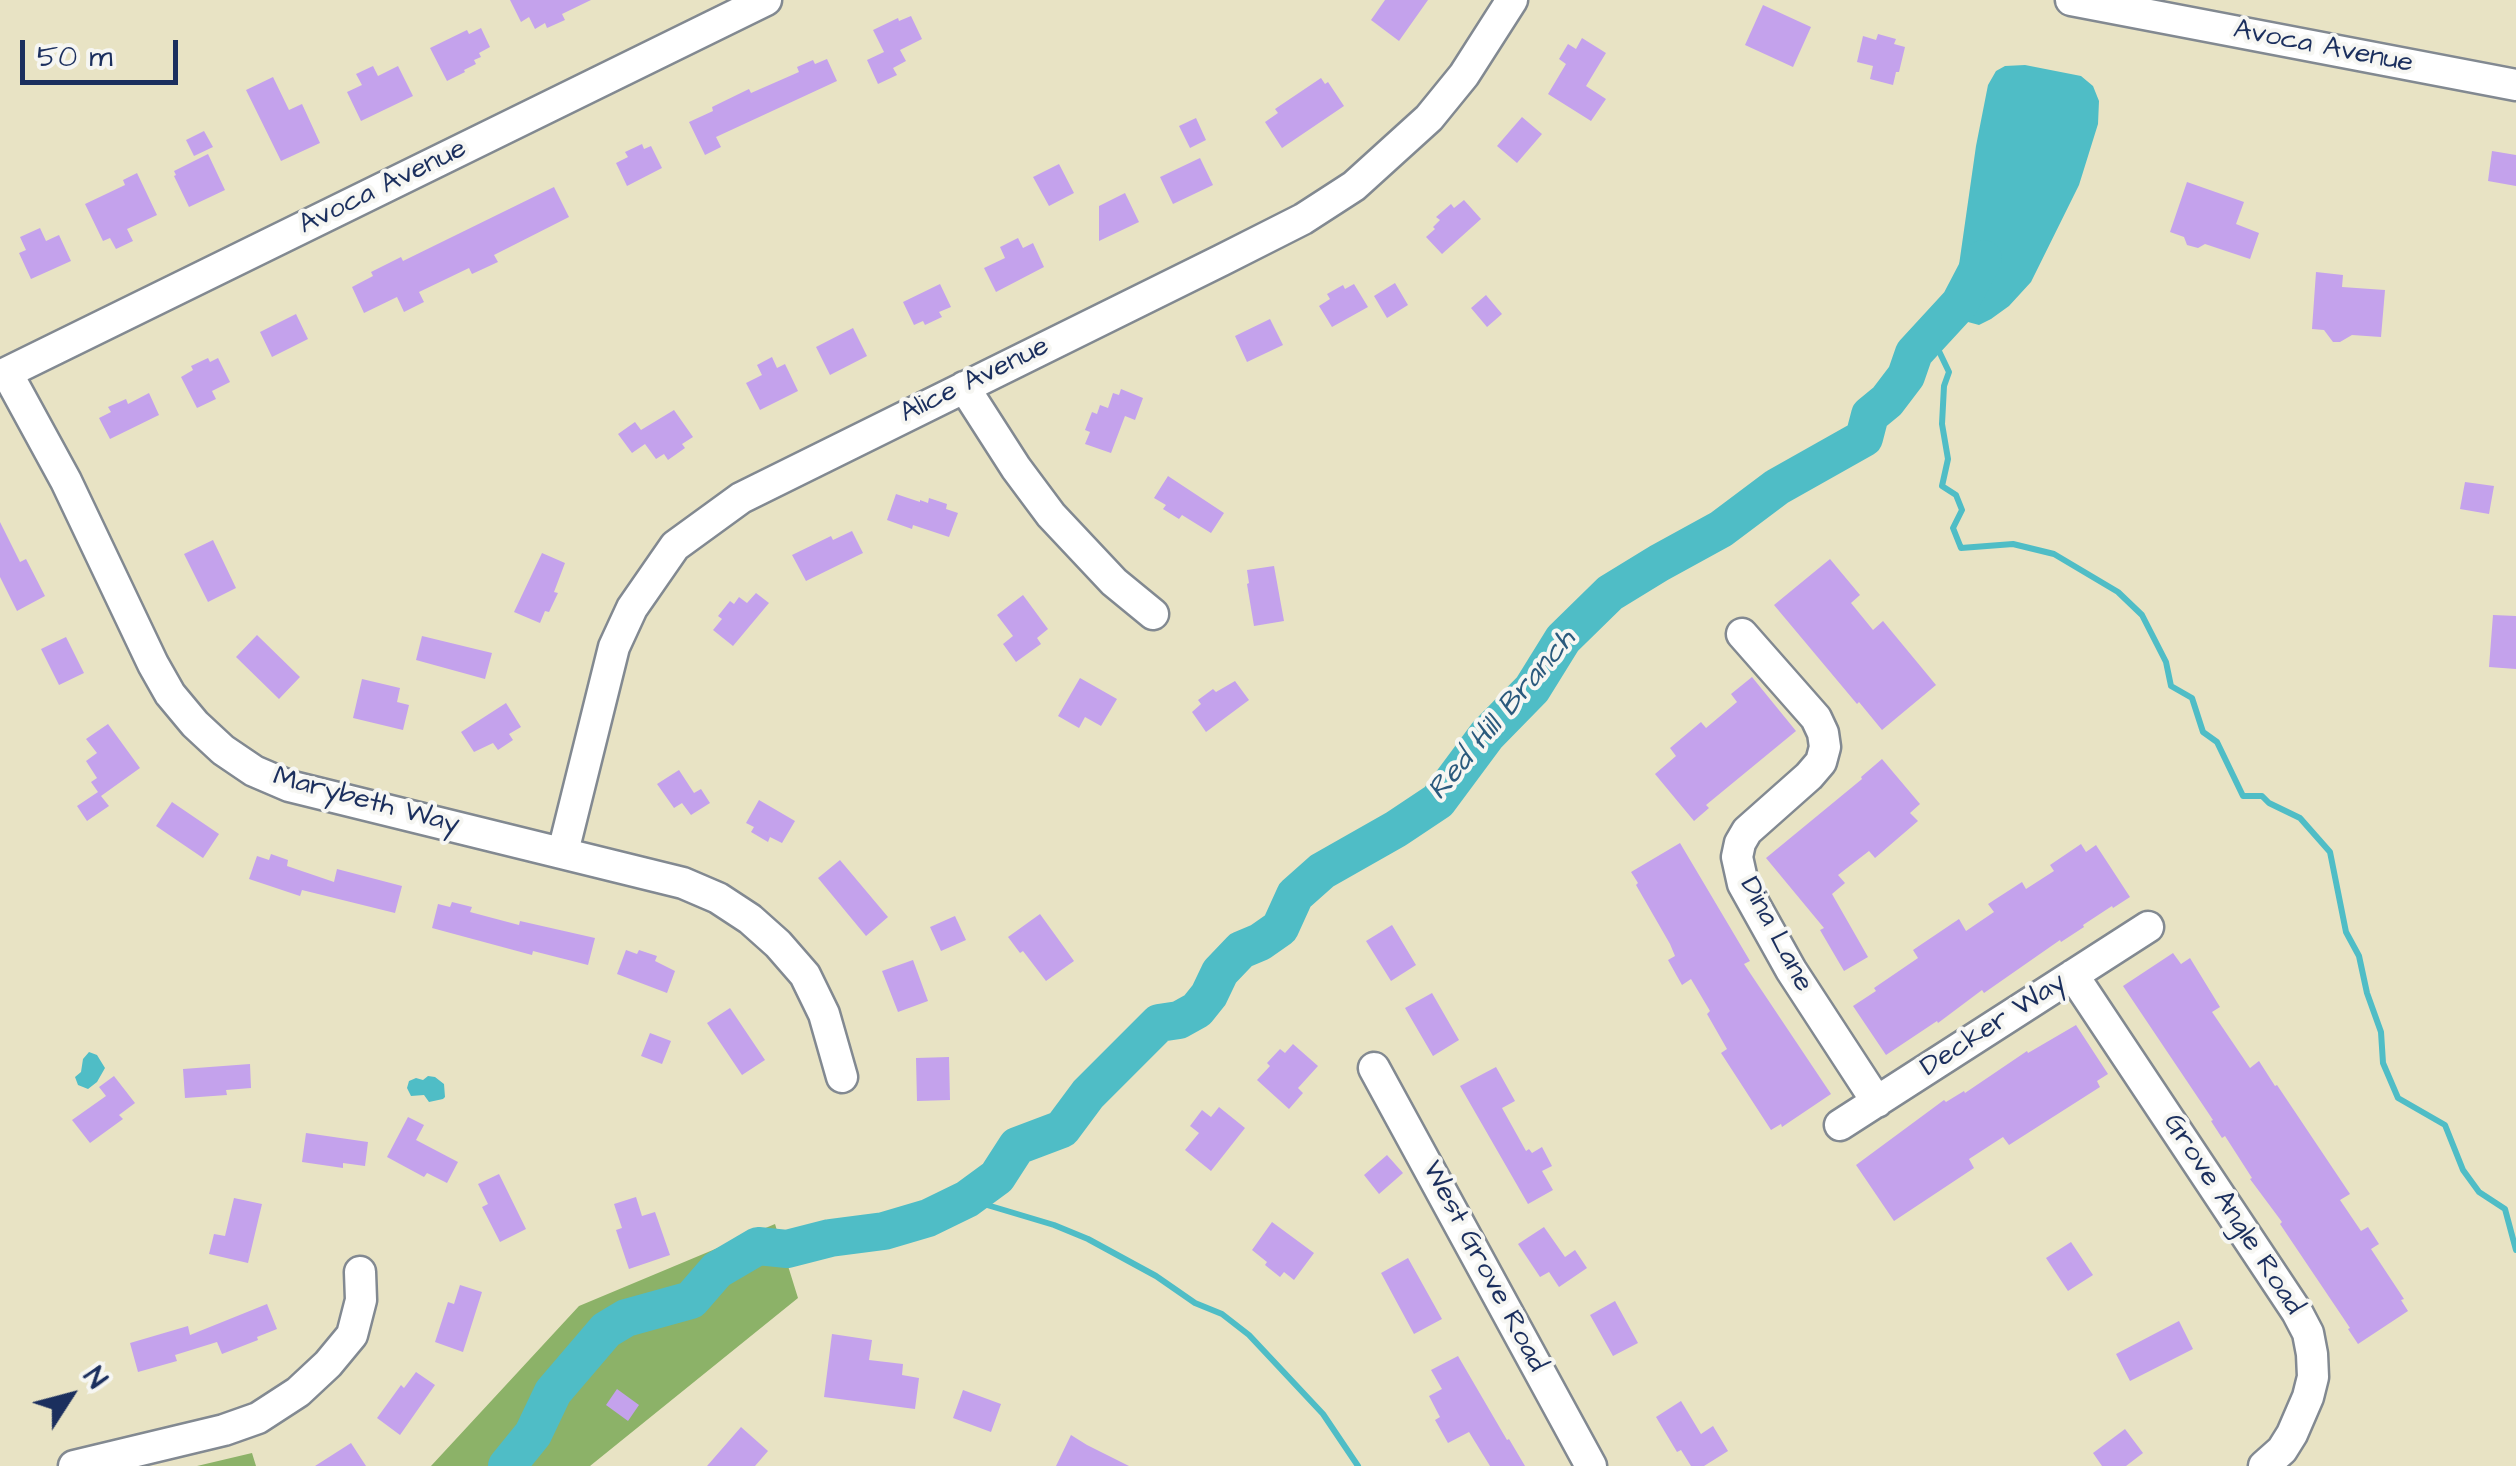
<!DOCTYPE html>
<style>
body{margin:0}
#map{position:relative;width:2516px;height:1466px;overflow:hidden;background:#e8e3c4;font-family:"Architects Daughter",sans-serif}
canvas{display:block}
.north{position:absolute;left:20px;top:1346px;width:100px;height:100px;-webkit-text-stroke:8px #f6f6f2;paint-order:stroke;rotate:54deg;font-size:28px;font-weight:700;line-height:40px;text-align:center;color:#1b2f5e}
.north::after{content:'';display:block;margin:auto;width:35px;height:45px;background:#1b2f5e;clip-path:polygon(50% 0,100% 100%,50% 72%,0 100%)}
.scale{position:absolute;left:20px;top:40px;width:158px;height:45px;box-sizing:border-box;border:5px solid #1b2f5e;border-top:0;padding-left:12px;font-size:30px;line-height:35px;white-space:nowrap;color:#1b2f5e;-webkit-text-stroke:8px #f6f6f2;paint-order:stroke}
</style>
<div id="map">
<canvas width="2516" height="1466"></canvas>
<div class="north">N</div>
<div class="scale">50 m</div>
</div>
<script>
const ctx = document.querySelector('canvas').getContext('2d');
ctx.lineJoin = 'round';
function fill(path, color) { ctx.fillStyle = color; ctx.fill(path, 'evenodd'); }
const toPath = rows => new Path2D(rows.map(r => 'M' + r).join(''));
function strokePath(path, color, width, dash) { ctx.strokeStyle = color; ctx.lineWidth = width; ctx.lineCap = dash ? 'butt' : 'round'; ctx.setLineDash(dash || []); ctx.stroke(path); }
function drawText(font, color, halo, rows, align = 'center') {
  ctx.font = font + ' "Architects Daughter",sans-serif'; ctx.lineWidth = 8; ctx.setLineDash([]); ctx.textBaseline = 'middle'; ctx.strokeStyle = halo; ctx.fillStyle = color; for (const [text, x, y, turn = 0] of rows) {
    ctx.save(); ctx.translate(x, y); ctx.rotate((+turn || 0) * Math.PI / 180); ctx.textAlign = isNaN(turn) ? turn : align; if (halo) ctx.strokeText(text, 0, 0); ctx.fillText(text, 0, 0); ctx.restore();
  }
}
fill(toPath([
 [775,1224,798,1298,590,1466,431,1466,579,1306],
 [252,1453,256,1466,197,1466]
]), '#8cb268');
fill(toPath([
 [2025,65,2081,76,2093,86,2099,101,2098,124,2079,185,2031,282,2009,306,1991,319,1979,325,1968,322,1962,315,1960,303,1959,265,1976,146,1988,85,1996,71,2005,66],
 [89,1052,97,1055,105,1068,97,1082,88,1089,78,1085,75,1077,81,1072,83,1059],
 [428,1076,435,1077,444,1084,445,1097,443,1099,429,1102,424,1095,411,1096,407,1088,409,1081,416,1078,423,1080]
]), '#4fbdc6');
strokePath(toPath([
 [1937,324,1941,342,1937,347,1949,372,1944,386,1942,424,1948,459,1942,486,1956,495,1962,510,1953,528,1961,548,2013,544,2054,554,2118,592,2142,615,2166,662,2171,686,2192,698,2203,732,2217,742,2243,796,2262,796,2269,803,2300,818,2330,852,2346,932,2359,956,2367,993,2381,1032,2383,1063,2398,1098,2445,1125,2463,1170,2479,1192,2505,1209,2516,1250],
 [967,1199,1054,1225,1088,1239,1156,1276,1195,1303,1222,1314,1249,1335,1323,1414,1358,1466]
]), '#4fbdc6', 6);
strokePath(toPath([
 [507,1466,533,1434,553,1392,606,1330,626,1318,691,1300,717,1270,758,1246,787,1249,830,1238,884,1231,928,1218,967,1199,997,1177,1017,1146,1062,1129,1088,1094,1159,1023,1179,1020,1197,1010,1209,995,1220,972,1241,950,1260,942,1280,928,1295,895,1322,871,1396,829,1438,801,1487,735,1532,689,1563,639,1610,593,1659,563,1721,529,1777,487,1864,438,1870,415,1887,401,1906,376,1914,353,1960,303,1983,259]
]), '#4fbdc6', 38);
fill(toPath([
 [510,0,591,0,562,14,565,20,547,28,545,23,535,29,529,17,521,22],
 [1385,0,1428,0,1399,41,1371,20],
 [1763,5,1811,27,1793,67,1745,45],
 [911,16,922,39,900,50,906,61,893,68,897,75,878,84,867,60,884,52,873,30,898,18,899,21],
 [481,28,490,47,479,53,481,57,474,60,476,64,464,70,465,72,447,81,430,48,467,30,469,34],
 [1878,34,1896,39,1894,44,1905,47,1899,72,1896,72,1893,85,1870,79,1873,66,1857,62,1863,36,1876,40],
 [1582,38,1606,53,1586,86,1606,99,1591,121,1548,94,1566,64,1559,59,1568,44,1576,49],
 [827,59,837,81,716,137,721,147,705,155,689,122,713,111,712,107,749,89,751,93,799,72,797,67,813,60,815,64],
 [373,66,378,76,398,66,413,96,361,121,347,92,362,85,356,74],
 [273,77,289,110,302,104,320,143,281,161,246,90],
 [1321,78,1325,84,1328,82,1344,106,1282,148,1265,122,1278,113,1275,109],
 [1522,117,1542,134,1517,163,1497,146],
 [1196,118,1206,140,1190,148,1179,126],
 [204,131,213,147,194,156,186,140],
 [642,144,644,149,651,146,662,168,627,186,616,163,628,157,625,152],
 [2492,151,2516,155,2516,186,2488,181],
 [208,154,225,190,189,207,174,176,176,175,174,171],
 [1200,158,1213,185,1173,204,1160,177],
 [1059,164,1074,193,1049,206,1033,177],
 [137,173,157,215,127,229,133,241,116,249,110,238,103,241,85,204,125,185,123,180],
 [2187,182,2244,202,2236,224,2259,233,2250,259,2205,244,2198,248,2187,245,2184,237,2170,232],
 [554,187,569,217,494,255,498,262,472,274,469,268,419,292,424,302,404,312,397,297,364,313,352,287,373,276,371,272,401,257,403,261],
 [1125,193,1139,222,1099,241,1099,206],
 [1464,200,1481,219,1442,254,1426,237,1435,229,1433,227,1440,220,1436,217,1451,204,1454,208],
 [40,228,46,241,59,235,71,261,31,279,19,253,26,250,20,237],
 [1018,238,1023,248,1033,243,1044,267,996,292,984,268,1005,258,1000,247],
 [2316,272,2343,275,2342,287,2385,290,2381,337,2352,335,2340,342,2333,342,2324,330,2312,329],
 [1395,283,1408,305,1387,318,1374,296],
 [940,284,951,307,939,312,942,317,925,325,923,321,914,325,903,302],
 [1354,284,1368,307,1332,327,1319,306,1330,299,1327,294,1343,285,1345,289],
 [1486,295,1502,314,1487,327,1471,308],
 [296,314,308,339,272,357,260,332],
 [1270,319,1283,345,1247,362,1235,336],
 [853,328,867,356,830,375,816,347],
 [772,357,777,368,785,364,798,391,760,410,746,383,762,375,757,365],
 [208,358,210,362,218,358,230,382,212,391,216,399,197,408,181,377,193,370,191,366],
 [1121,389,1143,398,1135,420,1125,416,1111,453,1085,444,1090,432,1085,430,1092,412,1097,414,1100,405,1108,408,1113,393,1119,395],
 [149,393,159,415,110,439,99,418,111,412,108,407,126,399,128,404],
 [674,410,693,437,682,444,685,448,668,460,664,454,656,459,645,444,632,453,618,434,635,422,641,430],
 [1168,476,1224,513,1211,533,1182,515,1179,519,1163,509,1166,505,1154,498],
 [2465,482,2494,486,2489,514,2460,509],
 [896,494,920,502,920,500,928,503,929,498,947,504,946,509,958,513,949,537,913,525,912,529,887,520],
 [0,522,20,562,26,559,45,596,17,611,0,577],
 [852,531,863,553,806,581,792,555,831,536,833,540],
 [213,540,236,588,208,602,184,554],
 [542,553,565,563,554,592,558,593,549,612,545,611,540,623,514,612],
 [1830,559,1860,595,1851,603,1873,630,1883,621,1936,685,1882,730,1859,702,1857,704,1774,605],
 [1274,566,1284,621,1254,626,1247,584,1249,583,1247,570],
 [756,593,769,603,733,646,713,630,722,619,718,616,730,601,734,604,739,597,747,603],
 [1023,595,1048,629,1037,638,1041,644,1016,662,1003,644,1013,636,997,615],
 [2493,615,2516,616,2516,669,2489,667],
 [257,635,300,677,279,699,236,657],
 [422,636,492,653,485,679,416,660],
 [66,637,84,673,59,685,41,649],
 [1752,677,1796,731,1706,805,1709,808,1694,821,1655,774,1676,756,1670,748,1701,722,1706,728,1737,702,1731,694],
 [1080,678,1117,699,1101,726,1085,717,1079,728,1058,716],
 [362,679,400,688,397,702,409,705,403,730,353,718],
 [1235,681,1249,700,1206,732,1192,712,1201,704,1198,700,1213,689,1216,692],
 [506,703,521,727,509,734,513,740,498,750,493,743,474,752,461,732],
 [108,724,140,768,101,796,109,806,87,821,77,806,98,792,91,782,97,778,86,761,97,753,86,739],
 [1882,759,1920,804,1910,813,1918,821,1875,858,1869,851,1838,875,1845,883,1832,894,1868,957,1844,971,1820,930,1824,928,1766,858,1862,779,1861,777],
 [679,770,694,793,701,789,710,803,691,815,682,803,674,808,657,784],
 [759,800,795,821,782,843,770,837,768,842,751,832,754,827,746,823],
 [172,802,219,834,203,858,156,826],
 [1680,843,1750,961,1744,964,1831,1094,1782,1127,1781,1124,1771,1130,1721,1053,1727,1049,1707,1014,1710,1011,1691,979,1682,985,1668,960,1675,956,1670,944,1636,885,1638,883,1631,872],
 [2081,844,2086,852,2096,845,2130,897,2113,908,2112,906,2083,925,2084,927,2061,942,2060,940,1984,993,1982,990,1938,1023,1937,1021,1886,1055,1853,1006,1876,991,1874,988,1918,958,1913,950,1959,919,1966,931,1994,912,1988,904,2022,882,2026,889,2054,871,2050,865],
 [271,854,288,860,287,866,334,882,337,869,402,886,395,913,302,890,300,896,249,879,257,856,269,860],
 [840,860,888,917,866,936,818,878],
 [452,902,472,907,470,912,519,925,520,921,595,938,588,965,533,951,532,955,432,928,438,904,450,907],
 [1040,914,1074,961,1046,981,1023,951,1020,953,1008,937],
 [955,916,966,940,941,951,930,927],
 [1392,925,1416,965,1391,981,1366,941],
 [626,950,637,954,639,950,657,956,655,961,675,971,667,993,617,974],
 [2173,953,2181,964,2190,958,2220,1007,2212,1012,2250,1068,2259,1061,2275,1086,2277,1085,2350,1194,2340,1200,2361,1231,2368,1227,2379,1244,2371,1249,2404,1299,2401,1300,2408,1311,2358,1344,2348,1329,2350,1328,2280,1224,2282,1222,2250,1179,2252,1178,2225,1136,2222,1138,2211,1121,2213,1120,2123,986],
 [913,960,928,1001,898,1012,882,971],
 [1432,993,1459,1040,1433,1056,1405,1008],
 [730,1008,765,1060,742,1075,707,1023],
 [2076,1025,2108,1074,2097,1081,2100,1087,2009,1145,2003,1137,1969,1159,1974,1168,1894,1221,1856,1165,1944,1100,1946,1102,1964,1091,1965,1093,2027,1051,2028,1053],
 [650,1033,671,1041,662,1064,641,1056],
 [1293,1044,1318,1066,1298,1088,1303,1093,1289,1109,1257,1080,1270,1066,1267,1063,1280,1049,1285,1053],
 [949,1057,950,1100,917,1101,916,1058],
 [250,1064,251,1088,226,1090,227,1095,185,1098,183,1069],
 [1496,1067,1515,1101,1502,1108,1526,1151,1529,1149,1532,1153,1542,1147,1552,1166,1542,1171,1553,1190,1528,1204,1460,1086],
 [114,1076,135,1103,119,1115,123,1119,90,1143,72,1120,106,1096,99,1087],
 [1219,1107,1245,1128,1211,1171,1185,1150,1199,1133,1190,1126,1202,1110,1211,1117],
 [408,1117,424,1125,416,1140,458,1162,447,1183,427,1173,424,1177,387,1157],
 [306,1133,368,1142,365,1166,343,1163,343,1168,302,1162],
 [1387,1155,1403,1173,1379,1194,1364,1175],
 [499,1174,526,1229,500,1242,482,1207,488,1204,478,1184],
 [636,1197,642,1216,655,1212,670,1255,629,1269,616,1230,622,1228,614,1204],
 [234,1198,262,1204,248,1263,209,1254,214,1234,225,1236],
 [1272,1222,1314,1253,1294,1280,1284,1272,1280,1277,1265,1265,1267,1262,1252,1250],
 [1544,1227,1565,1257,1575,1250,1587,1268,1559,1287,1549,1272,1540,1277,1518,1244],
 [2071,1242,2093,1275,2068,1291,2046,1258],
 [1408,1258,1442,1319,1414,1334,1381,1273],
 [460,1285,482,1292,463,1352,435,1342,448,1302,454,1304],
 [1615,1301,1638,1343,1613,1356,1590,1315],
 [267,1304,277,1329,257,1337,258,1340,222,1354,217,1342,175,1355,177,1361,138,1372,130,1343,188,1326,190,1335],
 [2179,1321,2193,1349,2130,1381,2116,1354],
 [832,1334,872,1340,869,1360,903,1364,902,1375,919,1378,915,1409,824,1397],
 [1458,1356,1507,1440,1509,1439,1525,1466,1490,1466,1469,1432,1448,1443,1435,1420,1440,1417,1429,1396,1442,1389,1431,1370],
 [416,1372,435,1385,400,1435,377,1418,401,1385,404,1388],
 [617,1389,639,1405,628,1421,606,1405],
 [963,1390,1001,1404,991,1432,953,1418],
 [1681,1401,1701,1434,1713,1426,1728,1451,1704,1466,1691,1466,1681,1450,1677,1452,1656,1417],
 [741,1427,768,1451,755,1466,707,1466],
 [2125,1429,2143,1453,2126,1466,2102,1466,2093,1453],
 [1071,1435,1087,1445,1129,1466,1056,1466],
 [351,1443,366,1466,315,1466]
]), '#c4a2ec');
const minor = toPath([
 [2071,0,2516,85],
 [7,373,66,481,153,664,170,694,195,724,223,750,254,771,289,786,683,883,718,898,750,919,778,944,805,975,824,1014,842,1077],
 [0,376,766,0],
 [964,387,1016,468,1051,515,1114,582,1153,614],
 [1742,634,1816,718,1823,733,1825,747,1821,762,1809,776,1747,831,1740,843,1737,857,1743,884,1791,970,1877,1102],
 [563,852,614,647,632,608,675,546,741,498,1222,260,1303,219,1354,186,1429,118,1464,75,1512,0],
 [2073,975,2297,1312,2308,1333,2312,1354,2313,1377,2308,1397,2292,1434,2282,1450,2264,1466],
 [1374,1068,1591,1466],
 [1840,1125,2148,927],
 [74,1466,224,1430,258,1418,298,1392,328,1364,352,1335,361,1300,360,1272]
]);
strokePath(minor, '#828991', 35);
strokePath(minor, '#fff', 30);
drawText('28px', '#1b2f5e', '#f6f6f2', [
 ["Avoca Avenue",2323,48,11],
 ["Avoca Avenue",383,188,-26],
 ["Alice Avenue",975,381,-26],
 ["Marybeth Way",366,802,15],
 ["Dina Lane",1775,935,62],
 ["Decker Way",1994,1026,-33],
 ["Grove Angle Road",2232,1215,57],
 ["West Grove Road",1483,1267,62]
]);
drawText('italic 30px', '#2b5a7d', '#f6f6f2', [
 ["Red Hill Branch",1503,716,-50]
]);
</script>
